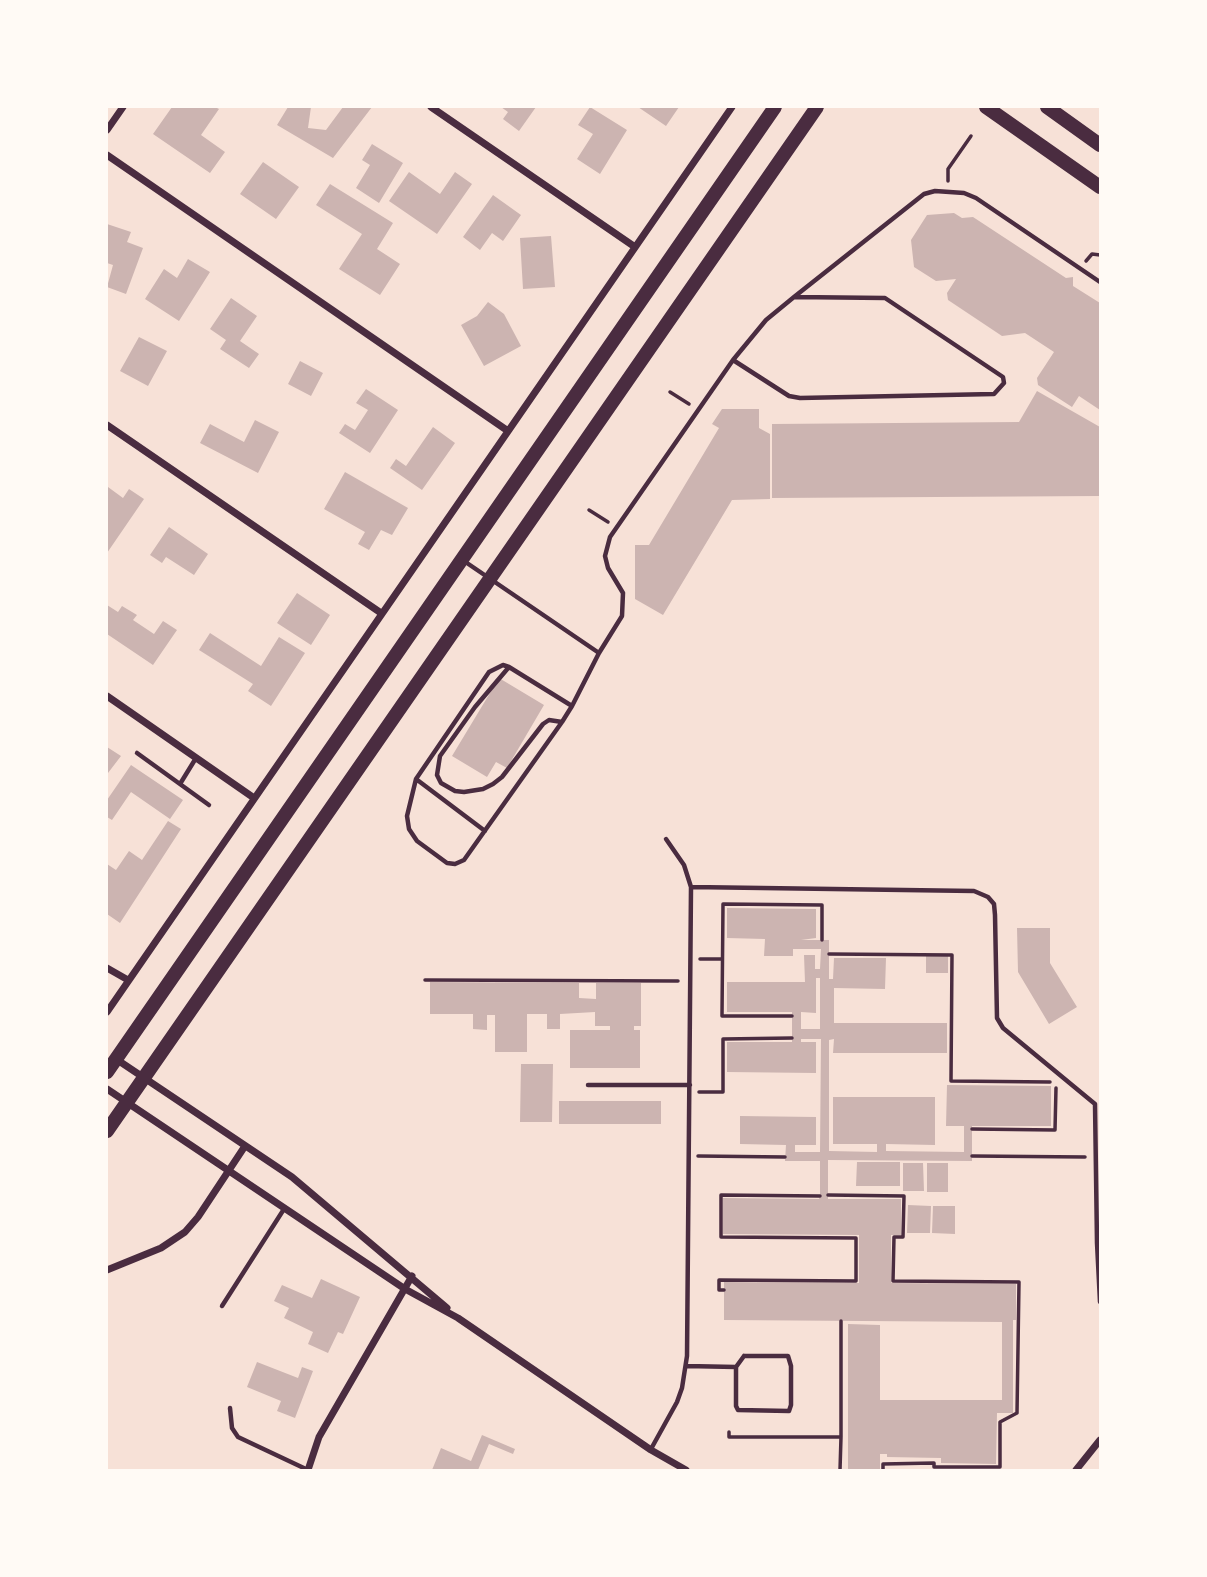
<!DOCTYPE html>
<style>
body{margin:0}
#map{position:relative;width:1207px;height:1577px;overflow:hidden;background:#f7e1d7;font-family:Helvetica,sans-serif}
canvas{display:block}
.frame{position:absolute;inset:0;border:108px solid #fffaf5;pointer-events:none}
</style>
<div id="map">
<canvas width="1207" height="1577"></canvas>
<div class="frame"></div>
</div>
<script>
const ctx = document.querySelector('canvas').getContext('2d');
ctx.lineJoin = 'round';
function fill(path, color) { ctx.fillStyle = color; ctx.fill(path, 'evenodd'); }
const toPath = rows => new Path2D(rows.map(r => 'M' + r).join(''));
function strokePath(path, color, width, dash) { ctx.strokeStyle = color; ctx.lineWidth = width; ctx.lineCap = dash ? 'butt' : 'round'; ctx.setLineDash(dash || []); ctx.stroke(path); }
fill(toPath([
 [172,107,215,107,219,109,201,135,225,152,210,173,153,134],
 [288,107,311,107,308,128,326,130,343,107,372,107,333,158,277,125],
 [501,107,536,107,519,131,503,119,508,112],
 [590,107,627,130,600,174,577,159,593,134,578,125],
 [638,107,679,107,666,126],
 [372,144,403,163,379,203,356,188,370,165,362,160],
 [263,162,299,187,276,219,240,194],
 [409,172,440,194,455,172,472,184,437,234,389,201],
 [330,184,393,223,377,249,400,264,380,295,339,269,362,234,316,205],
 [493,195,521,215,503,241,492,233,480,250,463,237],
 [954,213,962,218,973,217,1066,278,1073,277,1073,286,1100,303,1100,410,1079,396,1072,407,1038,385,1037,378,1054,352,1025,333,1002,336,948,300,947,293,956,279,936,281,914,267,911,240,927,215],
 [107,224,131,232,127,242,143,248,126,294,107,287,113,265,107,263],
 [551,236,555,287,523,289,520,238],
 [188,259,210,272,179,321,145,299,164,269,177,278],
 [231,298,257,316,240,341,259,354,249,368,220,349,226,340,210,329],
 [488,302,504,314,521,346,484,366,461,325,477,316],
 [139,337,167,351,148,386,120,371],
 [300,361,323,373,311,396,288,384],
 [366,389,398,410,370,453,339,433,345,424,355,430,368,410,356,403],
 [1037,391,1100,427,1099,496,772,498,772,424,1019,422],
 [722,409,759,409,759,428,770,434,770,499,732,500,663,615,635,599,635,545,649,545,719,428,712,424],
 [255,420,279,432,258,473,200,443,210,424,244,442],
 [433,427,455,443,422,490,390,468,396,459,406,466],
 [345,472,408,508,392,535,381,530,369,550,358,544,365,532,324,509],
 [108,487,123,498,129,489,144,499,107,553],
 [169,527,208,554,194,575,166,557,162,563,150,555],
 [297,593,330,615,311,645,277,623],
 [107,605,118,612,122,606,137,615,133,620,154,634,163,621,177,630,153,665,107,634],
 [210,633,261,666,279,637,305,653,271,706,248,691,253,684,199,650],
 [499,678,544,705,507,768,496,762,487,777,452,756],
 [107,747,121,756,108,773,107,772],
 [131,765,183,800,170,819,131,792,112,820,107,817,107,800],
 [168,821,181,829,120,923,107,914,107,864,116,870,129,851,142,860],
 [727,908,816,909,816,938,801,940,829,940,829,979,833,979,834,958,886,958,885,989,834,988,834,1023,947,1023,947,1053,833,1053,834,1039,829,1040,829,1151,877,1152,877,1144,833,1144,833,1097,935,1097,935,1145,886,1144,886,1151,964,1152,964,1126,946,1126,947,1085,1051,1086,1051,1126,972,1126,972,1161,828,1160,828,1199,901,1199,901,1235,891,1235,891,1283,1016,1284,1016,1320,1013,1320,1013,1413,997,1413,996,1464,941,1463,941,1458,887,1457,887,1454,880,1454,880,1470,848,1470,848,1324,880,1325,880,1400,1002,1400,1002,1322,724,1320,724,1282,859,1283,859,1235,723,1234,723,1198,819,1199,820,1196,820,1161,785,1161,786,1145,740,1144,740,1116,816,1117,816,1145,795,1145,795,1152,820,1152,821,1039,801,1039,801,1042,816,1042,816,1073,727,1072,727,1042,792,1042,792,1012,727,1012,727,982,805,982,804,955,815,955,815,969,820,969,821,949,793,949,793,956,764,956,765,939,727,938],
 [816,978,820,978,820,1029,801,1029,801,1012,816,1013],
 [1017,928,1050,928,1050,963,1077,1007,1049,1024,1018,972],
 [926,956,948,956,948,973,926,973],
 [430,982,579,983,579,998,596,999,596,983,641,983,641,1026,634,1026,634,1030,640,1030,640,1068,570,1068,570,1030,610,1030,610,1026,595,1026,595,1012,560,1014,560,1029,547,1029,547,1014,527,1014,527,1052,495,1052,495,1015,487,1015,487,1030,473,1029,473,1014,430,1014],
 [521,1064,553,1064,552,1122,520,1122],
 [559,1101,661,1101,661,1124,559,1124],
 [857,1162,900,1162,900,1186,856,1186],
 [903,1163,923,1163,924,1191,903,1191],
 [927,1163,948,1163,948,1192,927,1192],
 [908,1205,931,1206,930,1233,907,1233],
 [933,1206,955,1206,955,1234,932,1233],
 [321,1279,360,1297,343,1334,338,1332,328,1353,308,1344,313,1332,284,1318,289,1308,274,1301,282,1285,312,1298],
 [257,1362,298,1378,302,1367,313,1371,295,1418,277,1411,281,1401,247,1387],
 [482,1435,515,1449,513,1454,489,1444,478,1470,432,1470,441,1448,471,1461]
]), '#ccb4b1');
strokePath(toPath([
 [948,181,948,169,971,136],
 [1086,261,1092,254,1100,255],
 [670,392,689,404],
 [589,510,608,522],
 [829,954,952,955,951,1081,1050,1082],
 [700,959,722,959],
 [425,980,678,981],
 [792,1016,722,1016,723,904,822,905,822,940],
 [699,1092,723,1092,723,1039,792,1038],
 [972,1129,1055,1130,1056,1088],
 [698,1156,785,1157],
 [972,1156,1085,1157],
 [828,1195,904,1196,903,1237,894,1237,893,1281,1019,1282,1017,1413,1000,1422,1000,1467,934,1467,934,1463,883,1464,883,1470],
 [724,1290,719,1290,719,1280,856,1281,856,1238,721,1237,721,1195,820,1196],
 [729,1432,729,1437,841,1437,841,1321],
 [840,1470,841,1437]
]), '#4a2c40', 3.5);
strokePath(toPath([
 [733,360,789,396,800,398,994,394,1004,383,1003,377,885,298,794,297],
 [464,561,599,653],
 [509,667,475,707,440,756,437,775,441,783,455,791,464,792,483,789,493,784,502,777,543,724,549,720,562,722],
 [572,706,509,667,503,665,489,672,416,779,407,816,409,829,417,841,447,863,455,864,464,860,562,722,572,706,599,653,622,616,623,593,608,568,605,556,610,537,733,360,766,320,794,297,924,194,935,191,964,193,976,198,1100,282],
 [137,753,209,805],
 [416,779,485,831],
 [180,784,196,758],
 [691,887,974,891,988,897,994,904,995,915,997,1018,1003,1028,1095,1104,1097,1243,1100,1302],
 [588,1085,690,1085],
 [222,1306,284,1209],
 [744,1356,788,1356,791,1366,791,1405,789,1411,738,1410,736,1406,736,1367,744,1356],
 [686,1366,736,1367],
 [230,1408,232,1428,238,1437,308,1470],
 [651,1449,677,1402,682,1388,687,1356,691,887,684,865,666,839]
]), '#4a2c40', 4.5);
strokePath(toPath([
 [431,107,635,247],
 [107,130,123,107],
 [107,155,508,431],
 [107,425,381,613],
 [107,696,254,798],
 [107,968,128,980],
 [107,1012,732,107],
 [116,1059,292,1177,447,1308],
 [107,1089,405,1289,458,1318,651,1450,686,1470],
 [107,1270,161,1248,185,1232,198,1217,245,1146],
 [308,1470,319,1437,412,1276],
 [1076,1470,1100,1440]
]), '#4a2c40', 7);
strokePath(toPath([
 [986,107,1100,187],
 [1047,107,1100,145],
 [107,1072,775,107],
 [107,1131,817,107]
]), '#4a2c40', 14);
</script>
